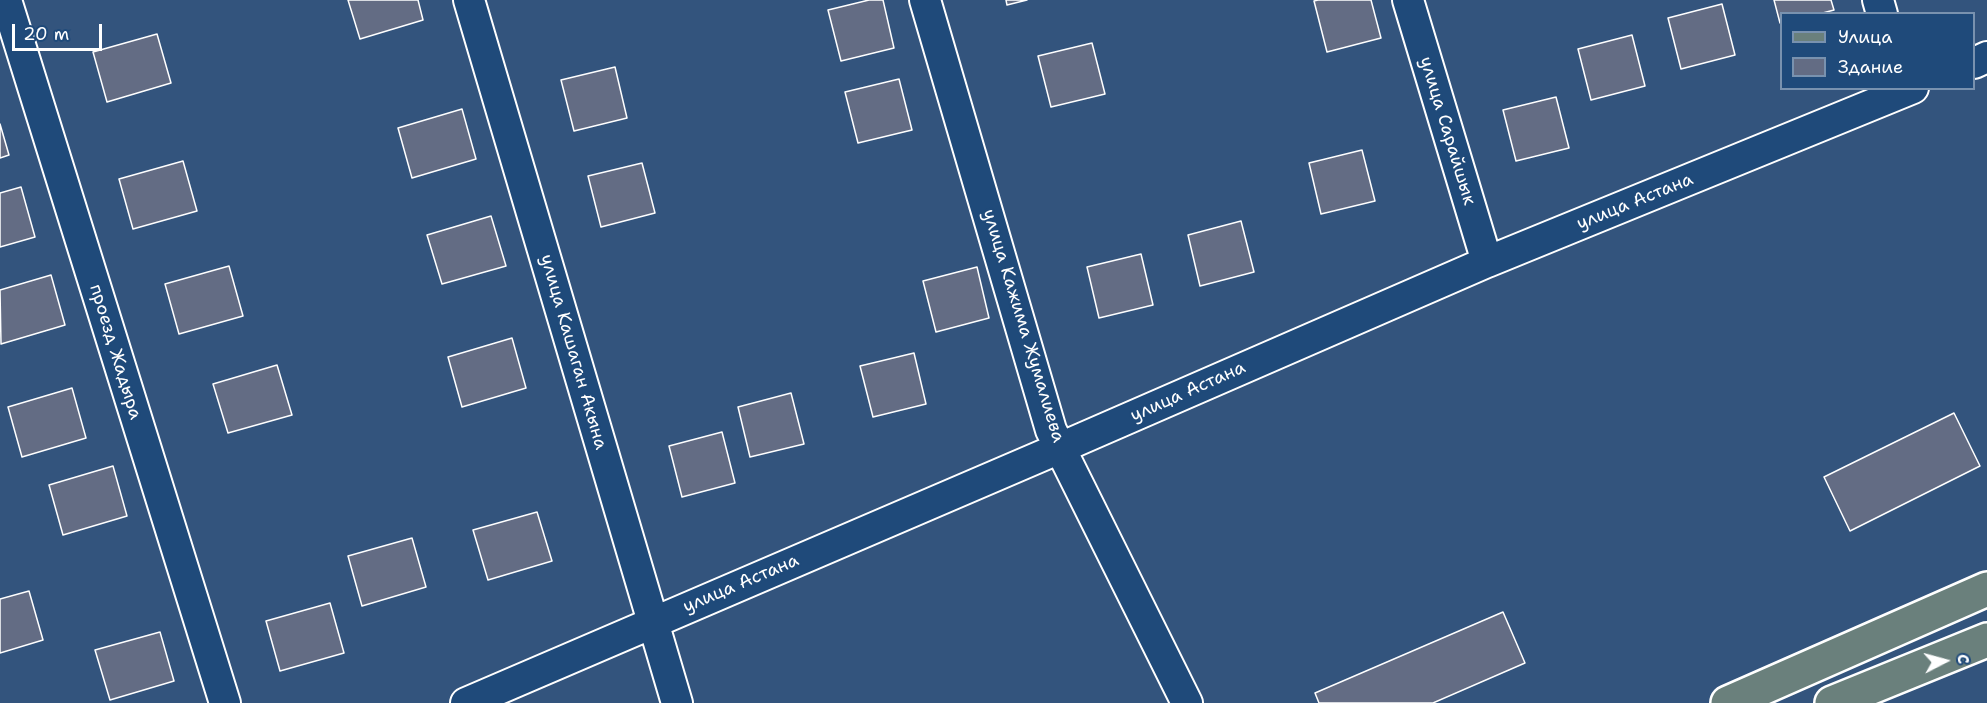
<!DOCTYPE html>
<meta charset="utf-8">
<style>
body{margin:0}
#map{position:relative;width:1987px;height:703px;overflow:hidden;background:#33547d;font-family:"Shantell Sans",sans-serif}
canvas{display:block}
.legend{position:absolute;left:1780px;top:12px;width:195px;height:78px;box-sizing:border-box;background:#1f4a7a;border:2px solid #7992af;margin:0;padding:8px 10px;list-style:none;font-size:18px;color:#fff}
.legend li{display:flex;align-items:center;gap:12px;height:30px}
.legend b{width:30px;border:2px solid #7992af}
.north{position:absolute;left:1915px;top:631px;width:60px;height:60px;-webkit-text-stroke:4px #1f4a7a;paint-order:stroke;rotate:84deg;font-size:16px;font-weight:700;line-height:24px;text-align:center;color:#fff}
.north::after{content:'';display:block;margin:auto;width:21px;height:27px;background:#fff;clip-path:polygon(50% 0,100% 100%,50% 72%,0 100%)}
.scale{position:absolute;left:12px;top:24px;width:90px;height:27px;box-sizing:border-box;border:3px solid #fff;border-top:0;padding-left:8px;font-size:18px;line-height:21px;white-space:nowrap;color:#fff;-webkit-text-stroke:4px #1f4a7a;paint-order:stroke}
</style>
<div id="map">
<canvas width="1987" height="703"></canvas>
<ul class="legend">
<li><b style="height:8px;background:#6a807c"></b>Улица</li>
<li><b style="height:16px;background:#636c84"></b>Здание</li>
</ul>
<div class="north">С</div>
<div class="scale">20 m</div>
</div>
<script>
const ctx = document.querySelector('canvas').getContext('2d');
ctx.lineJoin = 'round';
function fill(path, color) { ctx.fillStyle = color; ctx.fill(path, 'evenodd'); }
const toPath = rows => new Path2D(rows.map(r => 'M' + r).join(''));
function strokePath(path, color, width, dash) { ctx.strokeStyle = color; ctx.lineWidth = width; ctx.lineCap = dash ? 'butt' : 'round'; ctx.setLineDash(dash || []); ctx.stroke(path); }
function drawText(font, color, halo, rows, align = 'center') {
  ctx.font = font + ' "Shantell Sans",sans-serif'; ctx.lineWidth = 4.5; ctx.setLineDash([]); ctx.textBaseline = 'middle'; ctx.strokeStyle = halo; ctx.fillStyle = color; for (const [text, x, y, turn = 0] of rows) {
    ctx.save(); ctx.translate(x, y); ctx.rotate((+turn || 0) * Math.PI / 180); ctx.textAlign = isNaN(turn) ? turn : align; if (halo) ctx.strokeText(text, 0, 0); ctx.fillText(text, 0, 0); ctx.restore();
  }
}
const building = toPath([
 [348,0,418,0,423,20,360,39,348,0],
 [869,0,883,0,894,48,841,61,828,10,869,0],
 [1006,0,1027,0,1007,5,1006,0],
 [1318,0,1371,0,1381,38,1327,52,1314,1,1318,0],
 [1774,0,1831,0,1834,10,1819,14,1782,14,1780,23,1774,0],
 [1722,4,1735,55,1681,69,1668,18,1722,4],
 [157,34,171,83,107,102,93,52,157,34],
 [1632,35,1645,86,1591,100,1578,49,1632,35],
 [1092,43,1105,94,1051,107,1038,56,1092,43],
 [615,67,627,118,574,131,561,80,615,67],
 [899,79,912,130,858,143,845,92,899,79],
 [1556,97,1569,148,1516,161,1503,110,1556,97],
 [462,109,476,159,412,178,398,128,462,109],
 [0,124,9,155,0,158,0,124],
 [1362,150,1375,201,1321,214,1309,163,1362,150],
 [183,161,197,211,133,229,119,179,183,161],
 [642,163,655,213,601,227,588,176,642,163],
 [21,187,35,237,0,247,0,193,21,187],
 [491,216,506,266,442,284,427,235,491,216],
 [1241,221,1254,272,1200,286,1188,235,1241,221],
 [1141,254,1153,305,1099,318,1087,267,1141,254],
 [229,266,243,316,179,334,165,284,229,266],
 [977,267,989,318,936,332,923,281,977,267],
 [51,275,65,325,1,344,0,290,51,275],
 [512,338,526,388,462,407,448,357,512,338],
 [914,353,926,404,873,417,860,366,914,353],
 [277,365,292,415,228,433,213,384,277,365],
 [72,388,86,438,22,457,8,407,72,388],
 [791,393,804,444,750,457,738,407,791,393],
 [1954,413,1980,466,1850,531,1824,477,1954,413],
 [722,432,735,483,682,497,669,446,722,432],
 [113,466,127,516,63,535,49,485,113,466],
 [537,512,552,561,488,580,473,530,537,512],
 [412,538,426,587,362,606,348,556,412,538],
 [29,591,43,640,0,653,0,599,29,591],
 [330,603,344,653,280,671,266,621,330,603],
 [1503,612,1525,663,1433,703,1319,703,1315,693,1503,612],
 [160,632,174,681,110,700,95,650,160,632]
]);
fill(building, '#636c84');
strokePath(building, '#fff', 1.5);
const minor = toPath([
 [6,0,225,703],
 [469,0,677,703],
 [925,0,1051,430,1187,703],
 [1408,0,1487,262],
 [1878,0,1882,14],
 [1974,63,1987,57],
 [466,703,1060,448,1487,262,1913,88]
]);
const major = toPath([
 [1728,703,1987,589],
 [1832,703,1987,640]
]);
strokePath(minor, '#fff', 34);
strokePath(major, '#fff', 38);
strokePath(minor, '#1f4a7a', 30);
strokePath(major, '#6a807c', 33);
drawText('18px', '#fff', '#1f4a7a', [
 ["улица Сарайшык",1447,131,73],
 ["улица Астана",1635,202,-22],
 ["улица Кажима Жумалиева",1023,326,73],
 ["проезд Жадыра",115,352,73],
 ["улица Кашаган Акына",573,352,74],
 ["улица Астана",1188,392,-24],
 ["улица Астана",741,584,-23]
]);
</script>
